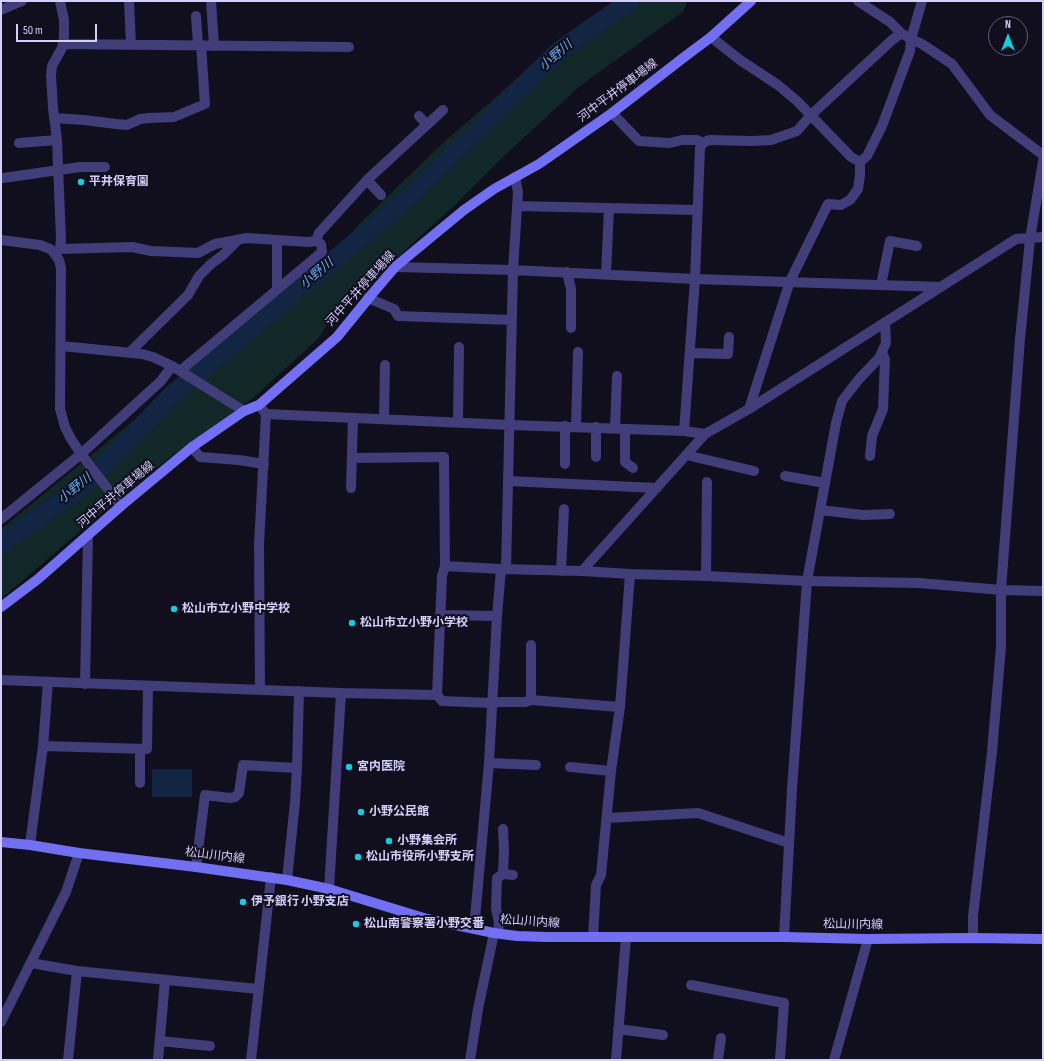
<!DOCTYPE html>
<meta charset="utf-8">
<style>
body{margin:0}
#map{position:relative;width:1044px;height:1061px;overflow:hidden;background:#110e1e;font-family:"Sofia Sans Condensed",sans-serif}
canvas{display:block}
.frame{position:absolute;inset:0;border:2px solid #d5cffb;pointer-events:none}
.north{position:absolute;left:988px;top:16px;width:40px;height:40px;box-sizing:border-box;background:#110e1e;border:1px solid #5f5b76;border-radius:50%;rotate:0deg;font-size:11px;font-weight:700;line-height:16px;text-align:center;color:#d5cffb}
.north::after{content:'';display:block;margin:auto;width:14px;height:18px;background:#14cce2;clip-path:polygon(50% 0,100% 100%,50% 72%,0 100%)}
.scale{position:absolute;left:16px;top:24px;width:81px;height:18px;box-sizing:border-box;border:2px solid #d5cffb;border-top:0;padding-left:5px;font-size:12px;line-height:14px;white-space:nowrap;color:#d5cffb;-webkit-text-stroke:3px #110e1e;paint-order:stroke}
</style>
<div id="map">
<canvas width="1044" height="1061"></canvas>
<div class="frame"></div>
<div class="north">N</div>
<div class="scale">50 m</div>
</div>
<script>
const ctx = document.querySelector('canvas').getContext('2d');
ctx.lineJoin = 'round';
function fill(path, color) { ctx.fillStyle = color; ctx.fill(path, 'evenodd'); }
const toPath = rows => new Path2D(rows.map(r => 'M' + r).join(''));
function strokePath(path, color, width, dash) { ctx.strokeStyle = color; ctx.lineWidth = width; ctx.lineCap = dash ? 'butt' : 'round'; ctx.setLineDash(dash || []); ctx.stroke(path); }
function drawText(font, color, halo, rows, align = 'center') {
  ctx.font = font + ' "Sofia Sans Condensed","Noto Sans JP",sans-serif'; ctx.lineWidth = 4; ctx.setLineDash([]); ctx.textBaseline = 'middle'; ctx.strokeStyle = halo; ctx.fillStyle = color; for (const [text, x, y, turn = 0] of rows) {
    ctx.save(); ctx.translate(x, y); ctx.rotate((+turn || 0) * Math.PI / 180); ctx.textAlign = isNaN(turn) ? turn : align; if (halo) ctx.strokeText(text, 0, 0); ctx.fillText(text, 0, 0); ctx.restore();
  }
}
fill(toPath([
 [616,1,687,1,684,11,580,86,504,156,455,205,380,273,362,296,353,298,332,316,319,338,253,398,169,458,105,510,1,599,1,529,183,380,253,319,335,254,358,225,446,140,495,98,544,53,559,45]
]), '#122727');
fill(toPath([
 [152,769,192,769,192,797,152,797]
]), '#122543');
strokePath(toPath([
 [1,544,83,486,174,393,406,200,560,50,630,1]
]), '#122543', 19);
strokePath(toPath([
 [129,1,131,44],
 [211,1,214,46],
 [858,1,890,22,901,33,911,39,922,44,952,64,990,115,1043,155],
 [1,10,22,1],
 [196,16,198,45],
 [711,37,740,60,778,85,797,101,851,157,860,162],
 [63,44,349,47],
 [612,113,639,141,670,143,682,140,697,140,703,143],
 [419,116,427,125],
 [54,118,84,120,116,124,127,125,140,119,149,118,174,117,205,104,201,45],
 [19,143,57,140],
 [3,178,80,167,105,167],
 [367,180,381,195],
 [517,206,697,210],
 [1,240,40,245,50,249,54,253,59,260,61,268,60,409,65,427,71,439,81,454,121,506],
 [277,240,277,289],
 [60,249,61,239,57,140,53,108,51,75,52,66,62,48,64,38,64,20,60,1],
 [54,253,60,249,132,247,151,251,198,253,215,244,247,238,308,242,316,241,319,233,367,180,443,110],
 [395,267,513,270,695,279,941,287],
 [567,272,571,289,571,328],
 [606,274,609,208],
 [881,285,890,241,917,246],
 [368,298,394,309,398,316,512,320],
 [61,346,142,354,153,357,172,366,244,411],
 [130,352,188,295,199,276,211,264,223,255,238,240],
 [690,353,728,354,729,337],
 [180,371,322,252,321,244,316,241],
 [749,409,790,281,828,204,841,205,850,200,858,189,860,175,860,162,867,156,882,126,910,51,911,39,922,1],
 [266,414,510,425,684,431,705,434],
 [384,419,385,365],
 [458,422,459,347],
 [565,426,565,464],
 [576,427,578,352],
 [615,428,617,376],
 [625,429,625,462,633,468],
 [684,431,695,279,700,148,703,143,709,140,752,141,771,140,797,131,811,115,891,41,901,33],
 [192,447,200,457,239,460,264,464],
 [686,455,754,471],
 [870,456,872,436,883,409,885,360,882,352],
 [596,457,596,427],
 [352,458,444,457,445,566],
 [785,476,825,483],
 [508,481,657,488],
 [351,488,353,418],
 [820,510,863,515,890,514],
 [1,519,81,454,161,381,172,366],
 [506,569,513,270,518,192,515,177],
 [561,571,564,509],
 [582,571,705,434,749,409,1016,239,1043,237],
 [706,576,707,482],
 [440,615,497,616],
 [531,645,531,700],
 [1,680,341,693,437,695,442,576,445,566,501,569,582,571,630,574,706,576,807,581,919,583,1001,590,1043,591],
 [85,684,88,535],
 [260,690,259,544,266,414,262,409],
 [437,695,442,701,492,703,501,702,525,702,531,700,620,707],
 [43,746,147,749,148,686],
 [489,763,536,765],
 [570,767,611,771],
 [140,783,140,749],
 [607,818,698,813,789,843],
 [503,829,504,850,503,874],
 [30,845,43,746,48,682],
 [196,867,205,795,230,798,235,797,239,793,243,765,297,768,299,691],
 [287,880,295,802,297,768],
 [329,889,341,693],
 [474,929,489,763,497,616,501,569],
 [498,933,499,923,496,908,497,878,503,874,513,875],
 [593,937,596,885,601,875,611,771,620,707,630,574],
 [784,937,792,789,807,581,836,423,842,401,859,379,879,358,886,343,885,322],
 [973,938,973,916,992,752,1001,647,1001,590,1020,339,1030,239,1043,161],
 [31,963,77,971,258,989],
 [691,985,784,1003,780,1060],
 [1,1022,66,892,79,853],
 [618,1029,663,1035],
 [160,1041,210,1046],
 [68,1060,77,971],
 [158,1060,165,980],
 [251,1060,271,877],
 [470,1060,478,1009,494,933],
 [616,1060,626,937],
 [718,1060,721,1038],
 [834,1060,868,939]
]), '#403d79', 10);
strokePath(toPath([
 [1,607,38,579,121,506,192,447,244,411,259,405,337,337,372,294,395,267,464,210,494,189,539,164,612,113,683,58,711,37,751,1],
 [1,842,30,845,79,853,196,867,287,880,329,889,427,919,494,933,517,936,546,937,784,937,868,939,973,938,1043,939]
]), '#736ff2', 10);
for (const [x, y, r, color] of [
 [81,182,4,"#14cce2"],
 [174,609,4,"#14cce2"],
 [352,623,4,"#14cce2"],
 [349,767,4,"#14cce2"],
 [361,812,4,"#14cce2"],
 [389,841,4,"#14cce2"],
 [358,857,4,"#14cce2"],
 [243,902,4,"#14cce2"],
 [356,924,4,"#14cce2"]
]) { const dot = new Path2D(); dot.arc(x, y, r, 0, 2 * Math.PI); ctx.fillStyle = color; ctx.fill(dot); strokePath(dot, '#110e1e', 1.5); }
drawText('12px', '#d5cffb', '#110e1e', [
 ["河中平井停車場線",618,91,-37],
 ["河中平井停車場線",361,289,-48],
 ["河中平井停車場線",116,495,-40],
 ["松山川内線",215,856,7],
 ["松山川内線",530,922,4],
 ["松山川内線",853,925,1]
]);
drawText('bold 12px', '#d5cffb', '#110e1e', [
 ["平井保育園",89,182],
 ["松山市立小野中学校",182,609],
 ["松山市立小野小学校",360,623],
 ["宮内医院",357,767],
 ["小野公民館",369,812],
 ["小野集会所",397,841],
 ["松山市役所小野支所",366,857],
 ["伊予銀行 小野支店",251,902],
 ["松山南警察署小野交番",364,924]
], 'left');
drawText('italic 13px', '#67b0f2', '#110e1e', [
 ["小野川",556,56,-41],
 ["小野川",317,274,-40],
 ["小野川",75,489,-39]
]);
</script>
